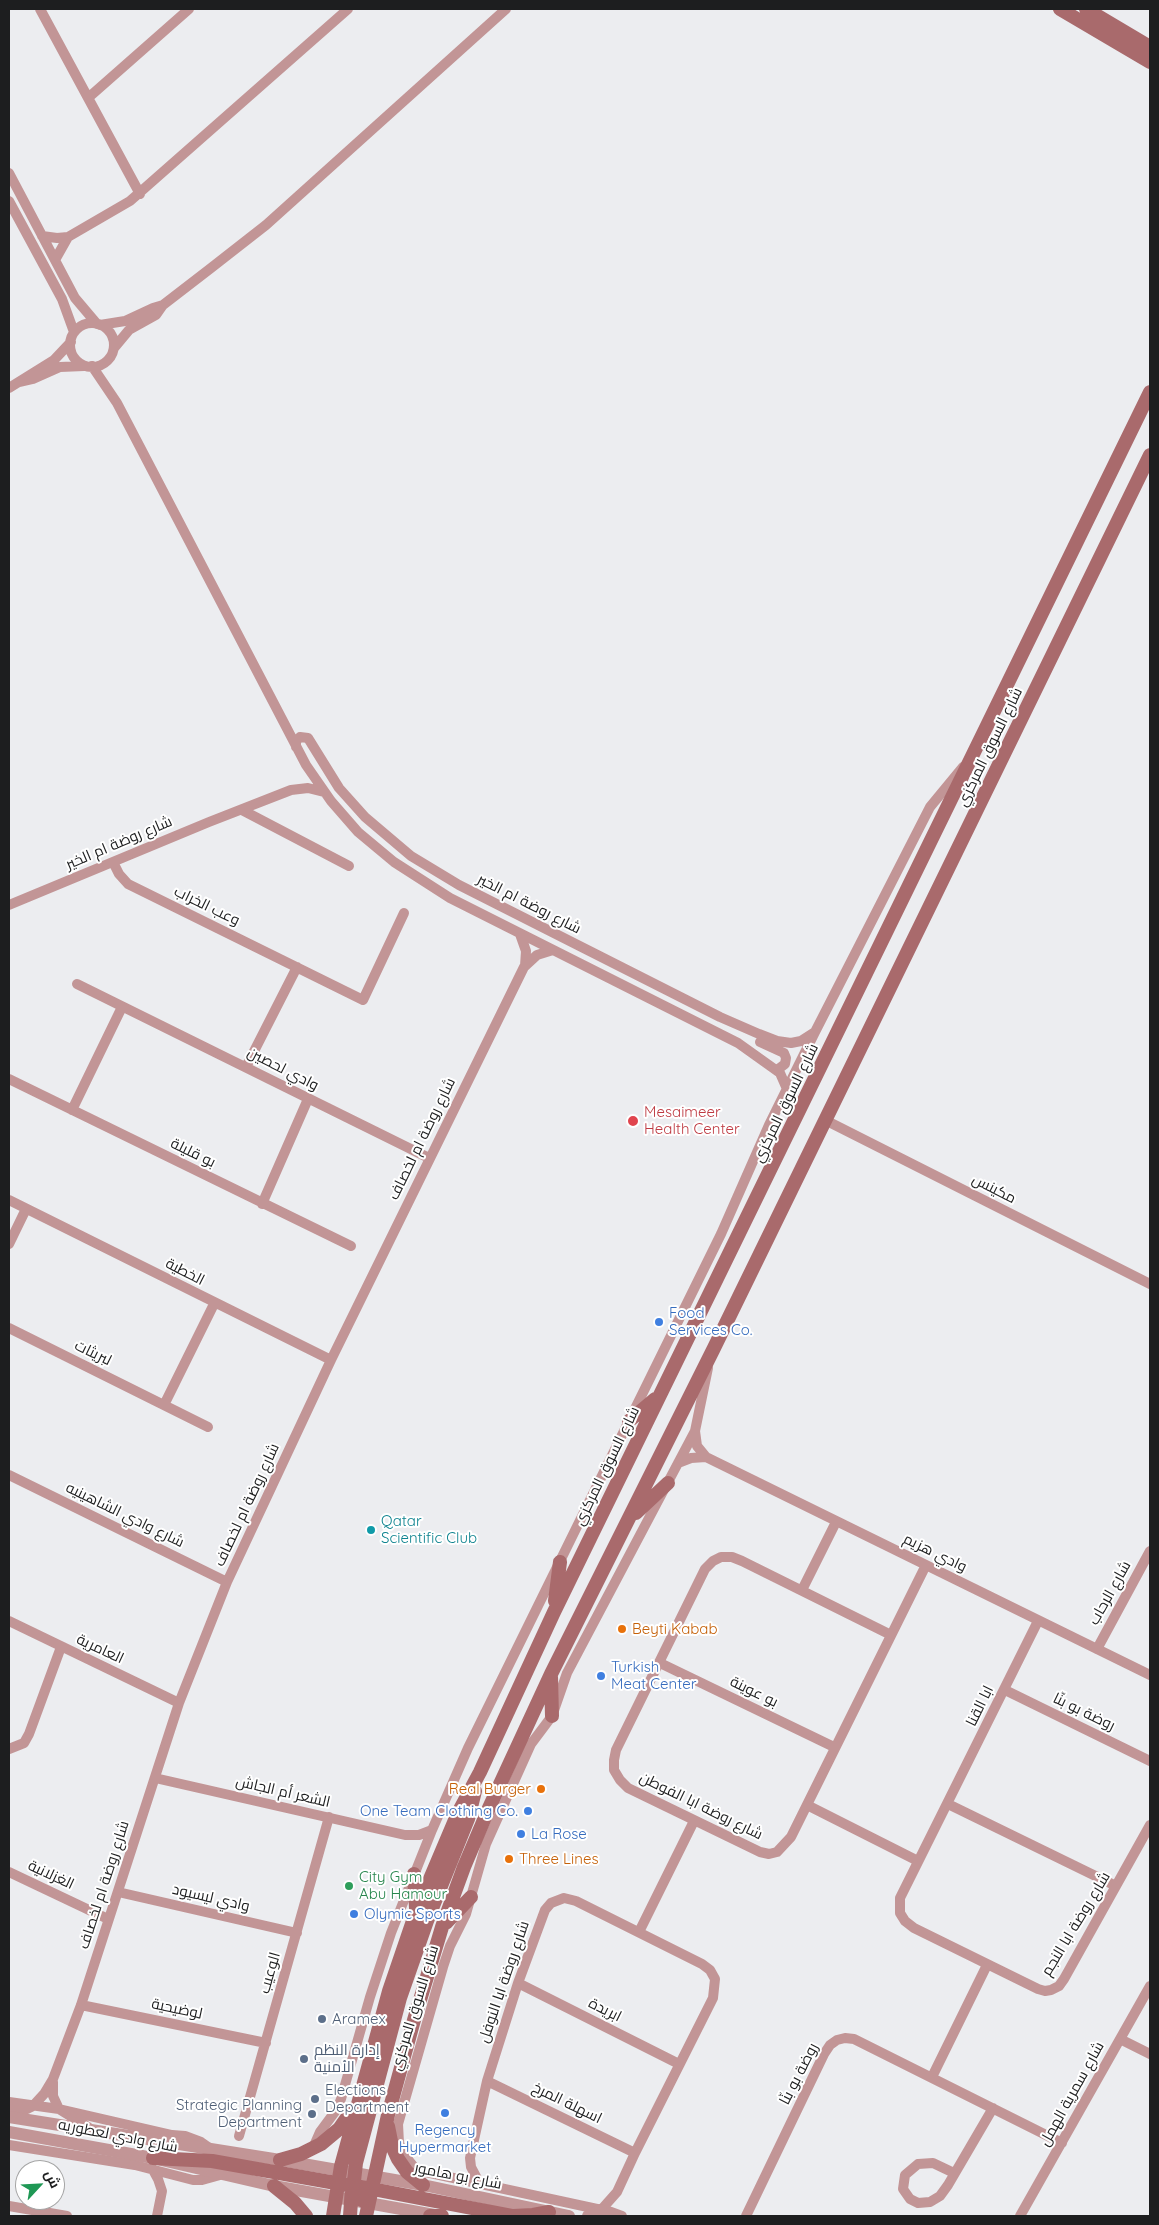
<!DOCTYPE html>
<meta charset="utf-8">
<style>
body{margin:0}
#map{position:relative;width:1159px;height:2225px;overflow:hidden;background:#ecedf0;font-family:Quicksand,Cairo,sans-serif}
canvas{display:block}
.frame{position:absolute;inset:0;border:10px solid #1d1e1f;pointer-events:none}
.north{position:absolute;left:15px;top:2160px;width:50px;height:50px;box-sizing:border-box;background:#fff;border:1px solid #a5a5a5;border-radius:50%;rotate:65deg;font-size:14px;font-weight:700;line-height:20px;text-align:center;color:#1d1e1f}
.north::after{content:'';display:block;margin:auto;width:18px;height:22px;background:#1f9855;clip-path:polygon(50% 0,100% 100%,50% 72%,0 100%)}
</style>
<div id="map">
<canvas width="1159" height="2225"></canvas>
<div class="frame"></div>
<div class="north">ش</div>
</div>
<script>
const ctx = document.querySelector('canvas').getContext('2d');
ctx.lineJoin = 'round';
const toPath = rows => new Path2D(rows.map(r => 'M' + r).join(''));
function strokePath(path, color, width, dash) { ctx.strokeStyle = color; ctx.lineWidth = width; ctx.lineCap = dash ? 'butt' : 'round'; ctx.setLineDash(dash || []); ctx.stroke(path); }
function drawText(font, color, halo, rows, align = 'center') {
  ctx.font = font + ' Quicksand,Cairo,sans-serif'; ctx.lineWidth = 4; ctx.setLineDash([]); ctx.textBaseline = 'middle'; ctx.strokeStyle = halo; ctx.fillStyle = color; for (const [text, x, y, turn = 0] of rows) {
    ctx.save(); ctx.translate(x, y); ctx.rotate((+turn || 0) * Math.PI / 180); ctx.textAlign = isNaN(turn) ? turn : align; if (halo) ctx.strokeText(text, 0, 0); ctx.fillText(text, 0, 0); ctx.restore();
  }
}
strokePath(toPath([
 [40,9,140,194],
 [88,98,189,9],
 [9,173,75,298,97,324],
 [9,201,62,299,74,332],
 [42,236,57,238,68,237,130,201,348,9],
 [55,260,68,237],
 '70 345a22 22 0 1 1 44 0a22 22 0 1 1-44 0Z',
 [100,325,125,321,153,308,163,305,211,268,266,225,506,9],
 [114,348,129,330,156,315,163,305],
 [92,366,117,403,306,765,331,801,358,832,394,862,450,898,738,1043,780,1073,787,1089],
 [20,382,33,379,60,367,84,366],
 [9,388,54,360,71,342],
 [296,747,296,741,300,737,308,738,339,788,365,817,411,856,459,885,720,1017,759,1034,777,1041,791,1043,801,1041,815,1032],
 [242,810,349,866],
 [113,862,119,874,128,884,363,1000,404,913],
 [9,905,209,822,291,790,308,788,324,792],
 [520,934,526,951,525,966],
 [77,984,429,1158],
 [760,1042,784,1053,786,1058,785,1064,777,1070],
 [246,1067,297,967],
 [9,1079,351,1246],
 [72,1110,122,1007],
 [825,1120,1150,1284],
 [9,1200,331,1360],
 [262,1204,308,1099],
 [9,1244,26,1209],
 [9,1328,208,1427],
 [164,1405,214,1304],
 [695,1431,697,1446,706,1457,1150,1675],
 [678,1463,691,1458,706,1457],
 [9,1475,227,1582],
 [802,1590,836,1522],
 [9,1621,179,1703],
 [1038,1621,900,1898,900,1913,905,1921,914,1928,1038,1989,1045,1991,1051,1990,1059,1986,1064,1979,1150,1825],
 [891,1635,742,1561,732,1557,721,1557,713,1561,705,1569,616,1750,614,1760,614,1770,620,1780,628,1788,760,1852,769,1854,777,1852,791,1837,926,1565],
 [1097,1649,1150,1551],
 [660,1663,834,1747],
 [1005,1690,1150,1761],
 [9,1749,24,1743,29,1734,61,1647],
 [155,1778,405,1835,419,1835,432,1830],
 [948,1804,1116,1886],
 [807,1805,918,1861],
 [9,1872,108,1919],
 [118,1892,297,1933],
 [639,1932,694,1821],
 [518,1983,679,2064],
 [81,2005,266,2043],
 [1120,2039,1150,2054],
 [932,2077,987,1965],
 [487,2081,635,2153],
 [53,2082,53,2096,59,2109,88,2127],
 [9,2102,59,2109,172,2135,185,2136,201,2142,211,2149],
 [9,2112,27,2109,33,2106,44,2094,53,2079,81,2005,179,1703,227,1582,331,1360,524,967,537,955,553,950],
 [239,2136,329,1817],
 [9,2145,135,2165,193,2180,202,2180,220,2175],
 [313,2148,320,2132,337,2109,341,2099,370,1997,391,1933,432,1830,468,1748,721,1234,769,1125,815,1032,930,807,963,767],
 [152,2168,158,2179,162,2191,157,2216],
 [954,2173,933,2163,918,2164,905,2175,903,2189,910,2199,918,2203,930,2202,940,2196,948,2185,993,2108],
 [480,2184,471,2167,470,2158,487,2081,518,1983,545,1910,551,1903,564,1898,576,1901,702,1964,710,1970,715,1979,713,1998,635,2153,617,2192,601,2210],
 [9,2206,67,2216],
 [622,2216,611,2212,421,2171,414,2167,403,2153,399,2143,398,2124,443,1967,450,1946,466,1914,486,1844,531,1744,552,1716,567,1673,695,1431,708,1368],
 [746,2216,824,2054,830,2045,837,2040,845,2038,854,2039,1062,2143],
 [1020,2216,1150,1986]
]), '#c29596', 10);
strokePath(toPath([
 [9,2117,280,2160,423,2185,569,2216],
 [9,2132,153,2158,274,2186,440,2216],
 [588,2216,601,2210]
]), '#c29596', 12);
strokePath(toPath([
 [1060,9,1150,62],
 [1086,9,1150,47],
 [629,1421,655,1399],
 [636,1513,668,1483],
 [555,1601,560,1562],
 [551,1677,552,1716],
 [414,1874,416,1908],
 [446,1923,471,1897],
 [388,2126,392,2146,398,2159,407,2172,423,2185],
 [153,2158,212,2161,347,2185],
 [280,2160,301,2154,321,2144,339,2129,353,2109],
 [274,2186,295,2203,306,2216],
 [362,2187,513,2216,533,2215,549,2212],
 [368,2203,358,2198,353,2190,356,2163,400,1998,427,1921,468,1819,475,1791],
 [333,2216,341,2166,389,1991,416,1912,458,1813,480,1772,554,1612,1150,392],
 [350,2216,352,2187],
 [366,2216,388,2115,414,2020,442,1927,464,1867,489,1808,551,1674,713,1350,1150,455],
 [430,2216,442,2216]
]), '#a96a6c', 14);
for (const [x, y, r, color] of [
 [633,1121,6,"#e0444e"],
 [659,1322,5,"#3f7fe0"],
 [371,1530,5,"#0f9aa8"],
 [622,1629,5,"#e8710a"],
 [601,1676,5,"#3f7fe0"],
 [541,1789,5,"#e8710a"],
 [528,1811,5,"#3f7fe0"],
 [521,1834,5,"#3f7fe0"],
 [509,1859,5,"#e8710a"],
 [349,1886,5,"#2e9e5b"],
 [354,1914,5,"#3f7fe0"],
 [322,2019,5,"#5c6f8a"],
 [304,2059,5,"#5c6f8a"],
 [315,2099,5,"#5c6f8a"],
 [445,2113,5,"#3f7fe0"],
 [312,2114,5,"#5c6f8a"]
]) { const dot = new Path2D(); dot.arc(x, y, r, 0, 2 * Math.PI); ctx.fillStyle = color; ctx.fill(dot); strokePath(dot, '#fff', 2); }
drawText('15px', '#1d1e1f', '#fff', [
 ["شارع السوق المركزي",990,747,-64],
 ["شارع روضة ام الخير",119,843,-23],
 ["شارع روضة ام الخير",529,904,27],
 ["وعب الخراب",207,906,26],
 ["وادي لحصين",283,1069,27],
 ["شارع السوق المركزي",786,1103,-64],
 ["شارع روضة ام لخصاف",422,1139,-64],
 ["بو قليلة",193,1153,26],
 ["مكينس",994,1189,27],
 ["الخطية",185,1272,27],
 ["لبريثات",93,1353,26],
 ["شارع السوق المركزي",607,1466,-64],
 ["شارع روضة ام لخصاف",247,1505,-65],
 ["شارع وادي الشاهينيه",125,1515,26],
 ["وادي هزيم",935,1553,26],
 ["شارع الرحاب",1110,1593,-61],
 ["العامرية",100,1649,25],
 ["بو عوينة",754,1692,26],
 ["ابا القنا",980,1706,-64],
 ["روضة بو بنّا",1084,1712,26],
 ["الشعر أم الجاش",283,1792,13],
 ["شارع روضة ابا الفوطن",701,1806,26],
 ["الغزلانية",51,1875,25],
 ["شارع روضة ام لخصاف",104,1885,-72],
 ["وادي ليسيود",211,1898,13],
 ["شارع روضة ابا النجم",1076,1924,-59],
 ["الوعيب",270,1973,-74],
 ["شارع روضة ابا النوفل",504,1982,-71],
 ["شارع السوق المركزي",415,2008,-73],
 ["لوضيحية",177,2009,12],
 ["ابريدة",605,2010,27],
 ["روضة بو بنّا",799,2074,-63],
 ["شارع سمرية الهمل",1072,2094,-61],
 ["اسهلة المرخ",567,2103,26],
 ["شارع وادي لعطوريه",118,2136,11],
 ["شارع بو هامور",458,2176,11]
]);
drawText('15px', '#be3a42', '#fff', [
 ["Mesaimeer",644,1112],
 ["Health Center",644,1129]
], 'left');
drawText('15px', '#366cbe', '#fff', [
 ["Food",669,1313],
 ["Services Co.",669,1330],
 ["Turkish",611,1667],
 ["Meat Center",611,1684],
 ["One Team Clothing Co.",518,1811,"right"],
 ["La Rose",531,1834],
 ["Olymic Sports",364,1914],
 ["Regency",445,2130,"center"],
 ["Hypermarket",445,2147,"center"]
], 'left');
drawText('15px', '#0d838f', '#fff', [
 ["Qatar",381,1521],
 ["Scientific Club",381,1538]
], 'left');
drawText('15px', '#c56008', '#fff', [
 ["Beyti Kabab",632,1629],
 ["Real Burger",531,1789,"right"],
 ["Three Lines",519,1859]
], 'left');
drawText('15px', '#27864d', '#fff', [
 ["City Gym",359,1877],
 ["Abu Hamour",359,1894]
], 'left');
drawText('15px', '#4e5e75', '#fff', [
 ["Aramex",332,2019],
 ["إدارة النظم",314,2050],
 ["الأمنية",314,2067],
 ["Elections",325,2090],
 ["Department",325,2107],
 ["Strategic Planning",302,2105,"right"],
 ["Department",302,2122,"right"]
], 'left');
</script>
